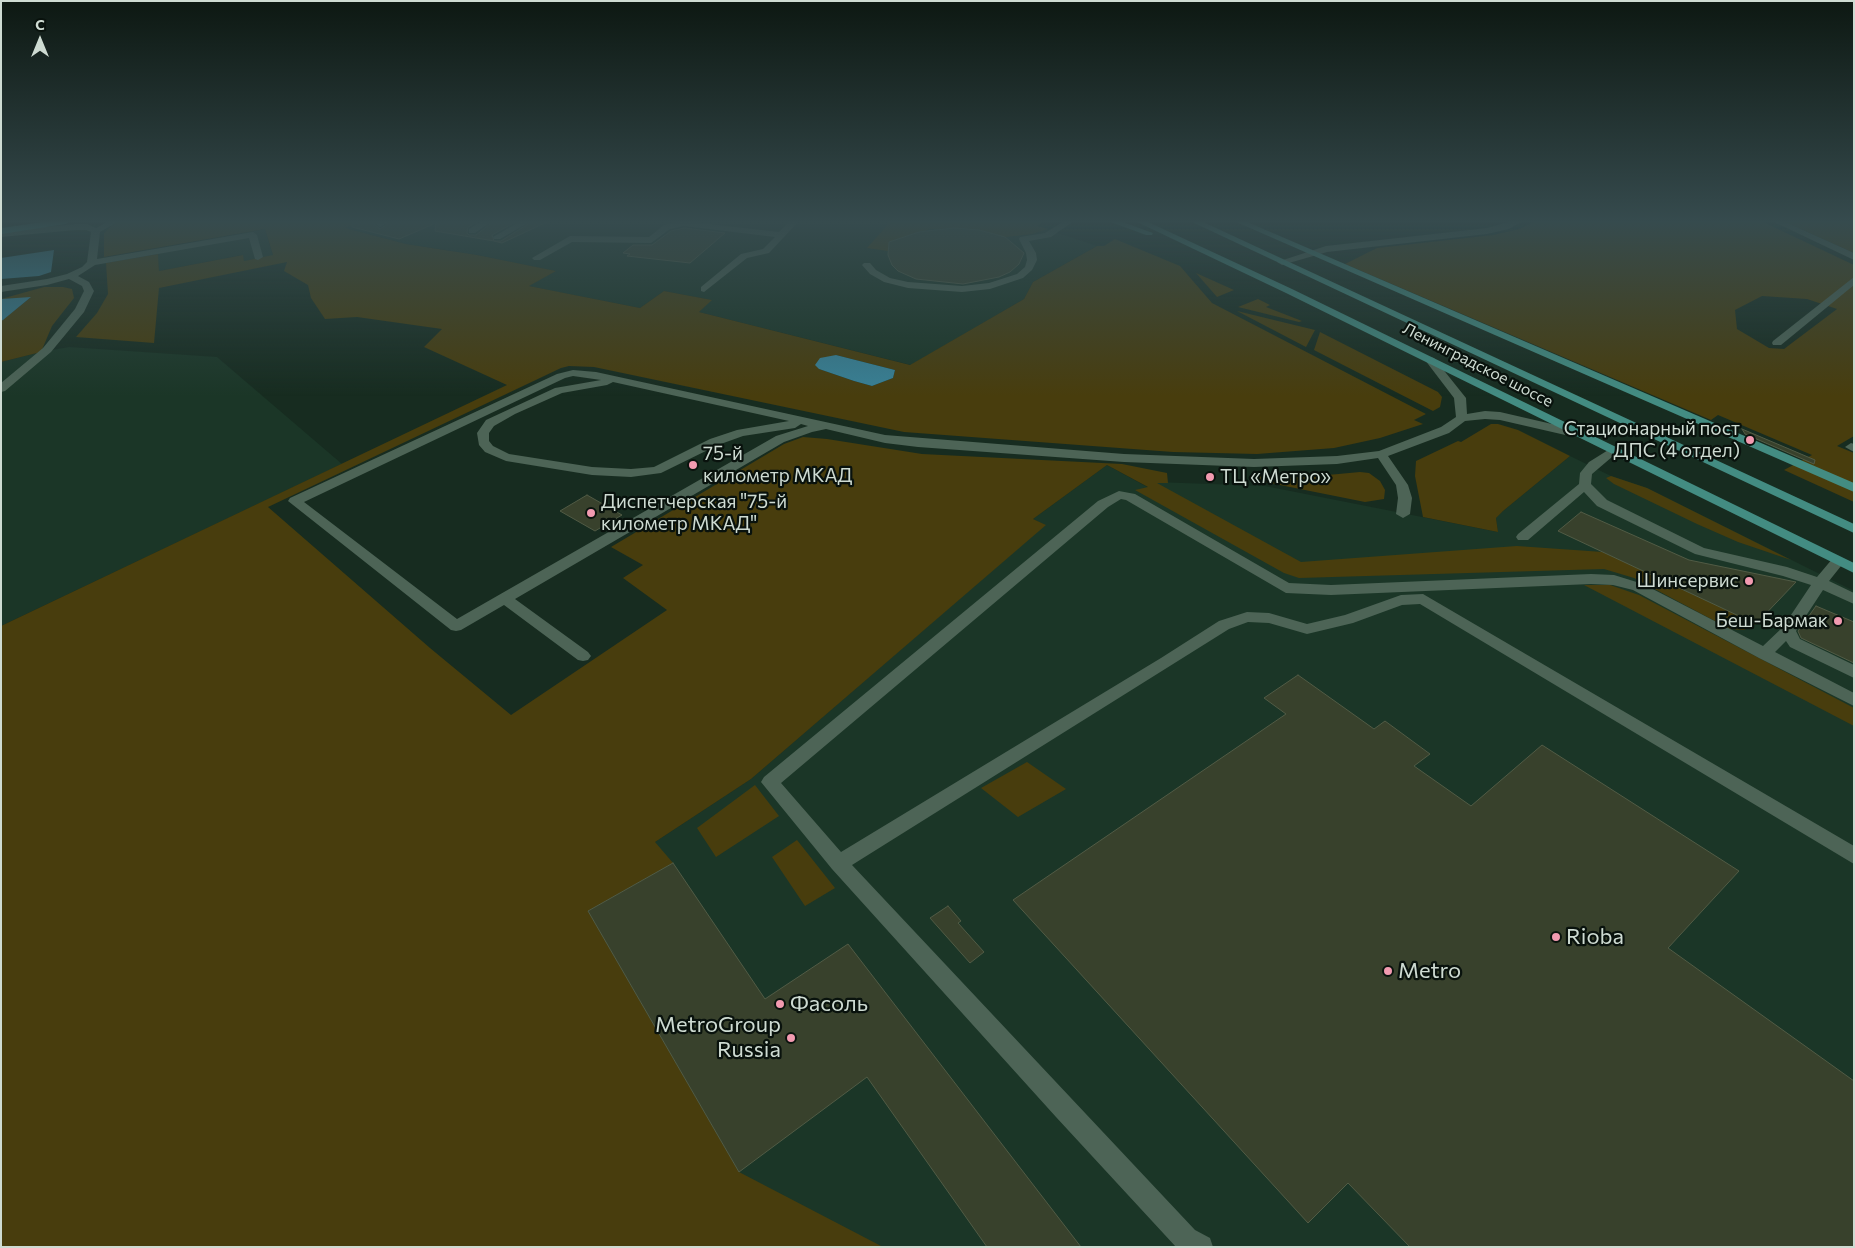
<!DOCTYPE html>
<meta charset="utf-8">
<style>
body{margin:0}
#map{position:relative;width:1855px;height:1248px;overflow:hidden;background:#172c20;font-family:Commissioner,sans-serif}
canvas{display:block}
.frame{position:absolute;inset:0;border:2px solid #cedbd2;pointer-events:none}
.north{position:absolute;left:15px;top:15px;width:50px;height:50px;-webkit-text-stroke:4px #09120d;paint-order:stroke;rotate:0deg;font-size:14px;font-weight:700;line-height:20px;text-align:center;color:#cedbd2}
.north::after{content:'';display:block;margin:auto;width:18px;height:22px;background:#cedbd2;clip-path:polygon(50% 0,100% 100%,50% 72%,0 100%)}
</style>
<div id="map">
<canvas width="1855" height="1248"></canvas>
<div class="frame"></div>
<div class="north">С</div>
</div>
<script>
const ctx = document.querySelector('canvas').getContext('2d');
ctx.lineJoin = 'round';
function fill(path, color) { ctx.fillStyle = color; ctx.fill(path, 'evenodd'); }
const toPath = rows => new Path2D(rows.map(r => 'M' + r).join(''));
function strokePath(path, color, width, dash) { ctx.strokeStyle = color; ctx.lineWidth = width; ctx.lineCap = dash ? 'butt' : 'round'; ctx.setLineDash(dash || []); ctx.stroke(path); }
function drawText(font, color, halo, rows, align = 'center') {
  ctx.font = font + ' Commissioner,sans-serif'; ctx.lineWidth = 4.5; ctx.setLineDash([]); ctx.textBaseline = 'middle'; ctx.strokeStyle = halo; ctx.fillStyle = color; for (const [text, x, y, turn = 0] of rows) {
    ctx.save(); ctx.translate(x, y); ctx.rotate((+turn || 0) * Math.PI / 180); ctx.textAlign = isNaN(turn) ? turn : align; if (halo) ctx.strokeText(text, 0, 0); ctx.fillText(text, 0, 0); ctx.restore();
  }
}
fill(toPath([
 [361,221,998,221,1037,226,1097,246,1033,282,1024,299,911,365,699,312,711,300,664,291,640,308,528,286,555,271,477,255,406,244,344,228],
 [265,229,273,256,244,261,242,255,159,271,157,249],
 [69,347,217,357,342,464,1,626,1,362,41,352],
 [1570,456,1611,476,1647,488,1854,591,1854,1247,447,1247,571,897,751,779,1045,525,1033,519,1107,465,1149,488,1156,482,1265,486,1498,532,1496,518,1503,511]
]), '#1b3627');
fill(toPath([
 [120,221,361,221,345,228,406,244,477,255,556,271,529,286,640,308,664,291,712,300,699,312,910,365,1024,299,1033,282,1097,246,1104,246,1115,239,1180,266,1212,303,1426,414,1414,420,1423,424,1380,438,1334,448,1257,454,1173,452,904,432,594,367,569,366,561,368,268,507,430,648,511,715,667,610,623,578,643,565,611,547,784,444,803,437,827,439,922,454,1122,464,1167,473,1168,483,1157,483,1301,562,1517,546,1603,552,1756,624,1744,630,1730,629,1634,578,1604,569,1299,578,1284,573,1135,490,1148,487,1107,465,1033,519,1046,525,751,779,655,842,673,863,588,911,739,1172,883,1247,1,1247,1,626,507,385,424,347,442,329,357,317,325,319,311,298,308,285,284,271,287,262,159,288,154,343,76,337,97,313,108,294,106,263,158,254,159,271,243,255,244,261,273,255,265,229,104,257,104,233,112,225],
 [836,355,895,370,893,378,872,386,854,381,819,369],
 [891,221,1044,221,1037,226,1048,229,1032,234,1005,237,965,228,931,229,905,237,895,242,888,251,867,248],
 [1536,221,1761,221,1854,265,1854,436,1837,446,1854,453,1854,502,1784,470,1812,455,1718,415,1711,420,1345,264,1377,248,1493,235,1519,229],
 [1762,296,1807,299,1837,309,1784,349,1769,348,1737,329,1735,310],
 [1783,221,1854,221,1854,253],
 [1196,273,1234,290,1217,297],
 [44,287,63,287,72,289,74,298,52,326,41,352,1,362,1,321,30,298,1,299],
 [1258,299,1270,305,1266,307,1302,321,1299,322,1238,307],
 [1237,311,1315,330,1306,347],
 [1320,332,1438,392,1442,397,1440,407,1433,411,1314,350],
 [1491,424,1498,424,1518,430,1570,456,1503,511,1496,518,1498,532,1423,517,1415,476,1416,461,1458,441,1461,442],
 [1360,472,1369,473,1380,481,1385,490,1384,499,1365,502,1255,480,1255,476,1306,477],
 [1611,476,1647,488,1791,560,1738,542,1697,524,1614,484,1606,478],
 [1584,585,1610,585,1639,595,1854,708,1854,726],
 [1027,762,1066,789,1018,817,981,788],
 [755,785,779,816,716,857,697,828],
 [797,840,835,888,805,906,772,857]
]), '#483d0d');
fill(toPath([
 [54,250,51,272,39,276,1,279,1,258],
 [31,297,3,320,1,321,1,299],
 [836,355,895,370,893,378,872,386,854,381,819,369,815,365,820,358]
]), '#398196');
const building = toPath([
 [353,221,376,221,374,224,380,229,392,221,479,221,468,227,467,233,469,235,476,235,494,221,517,221,492,235,494,241,435,231,436,223,399,239,352,227,353,221],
 [533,221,549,221,502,243,494,241,501,241,533,221],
 [684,228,725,233,690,263,627,256,630,254,623,253,633,245,652,245,671,231,684,228],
 [954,228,979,230,1005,237,1024,253,1019,264,1010,272,999,277,963,284,916,279,898,271,892,265,888,255,889,242,919,232,954,228],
 [1742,429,1815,460,1814,464,1745,434,1742,429],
 [587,495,622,515,595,531,560,511,587,495],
 [1581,512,1689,560,1796,582,1756,624,1558,531,1581,512],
 [1816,606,1854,622,1854,663,1801,638,1798,631,1816,606],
 [1298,675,1374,729,1385,721,1430,754,1414,766,1471,806,1542,745,1739,871,1668,948,1854,1081,1854,1247,1410,1247,1348,1183,1308,1223,1013,900,1286,714,1264,698,1298,675],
 [673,863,765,999,848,944,1081,1247,987,1247,867,1077,739,1172,588,911,673,863],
 [948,906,961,921,958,923,984,952,970,963,930,918,948,906]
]);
fill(building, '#38412c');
strokePath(building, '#515b45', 1);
fill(toPath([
 [109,221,119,221,100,232,97,259,253,232,257,235,263,257,258,260,255,259,249,238,95,265,78,276,89,282,94,291,84,312,51,352,5,391,1,392,1,383,43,348,75,309,84,291,82,286,69,279,47,285,1,292,1,286,47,279,67,274,82,267,87,262,91,232,86,230,76,230,1,237,1,231,76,224,87,224,96,228,109,221],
 [379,221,390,221,380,227,376,224,379,221],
 [482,221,492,221,475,233,469,233,469,229,482,221],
 [521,221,531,221,500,239,494,239,493,237,521,221],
 [682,221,779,232,790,221,799,221,769,253,747,258,704,292,701,291,701,287,741,254,763,249,775,237,684,226,670,229,651,243,572,242,540,260,534,260,532,258,570,236,649,237,664,225,682,221],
 [1064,221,1074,221,1051,237,1029,241,1036,253,1037,260,1032,270,1023,278,990,289,962,292,908,288,884,282,870,274,862,265,864,263,870,263,876,270,890,278,908,282,962,286,989,283,1017,274,1025,267,1027,260,1026,253,1019,239,1020,237,1045,233,1064,221],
 [1512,221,1523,221,1509,229,1487,234,1327,252,1282,265,1277,262,1326,246,1487,228,1512,221],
 [1772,221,1783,221,1854,253,1854,260,1772,221],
 [1854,277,1854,285,1781,345,1773,345,1772,343,1773,341,1854,277],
 [1430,357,1434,358,1466,398,1467,414,1485,411,1500,412,1578,430,1580,433,1574,437,1500,420,1485,419,1465,421,1449,433,1388,456,1408,485,1412,498,1410,514,1403,518,1396,514,1398,498,1396,485,1378,458,1337,464,1254,467,1124,462,918,447,885,443,826,429,812,432,784,442,515,599,588,652,591,656,588,660,583,661,578,660,504,605,461,630,456,631,451,630,288,501,290,498,557,374,573,370,596,372,885,435,1124,454,1254,459,1337,456,1379,451,1441,427,1456,417,1454,398,1425,360,1430,357],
 [573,376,601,380,555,388,486,420,477,433,479,445,485,452,506,461,592,475,631,477,661,473,718,445,743,436,795,428,801,424,808,426,776,436,457,619,304,502,565,378,573,376],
 [613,382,789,421,737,430,710,439,654,467,631,469,592,467,509,454,493,446,489,441,489,433,494,426,515,414,562,393,607,385,613,382],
 [1851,443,1854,444,1854,452,1845,447,1851,443],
 [1613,447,1619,451,1592,474,1591,484,1607,500,1704,548,1787,567,1817,577,1833,558,1843,558,1845,561,1829,581,1854,593,1854,604,1823,590,1796,631,1800,639,1854,665,1854,678,1790,647,1786,641,1775,652,1854,693,1854,706,1759,658,1633,590,1613,585,1591,584,1331,595,1286,593,1126,500,1121,499,1108,507,781,783,841,852,1161,658,1219,621,1247,612,1269,613,1307,624,1345,615,1401,595,1423,594,1854,846,1854,864,1420,604,1402,605,1353,623,1307,634,1269,623,1248,622,1229,629,852,865,1195,1230,1210,1238,1213,1247,1176,1247,1056,1117,832,869,761,782,764,777,1098,501,1119,491,1135,494,1289,583,1331,585,1591,574,1614,575,1643,584,1763,646,1783,627,1811,585,1783,576,1695,554,1597,506,1584,492,1528,540,1518,540,1516,537,1518,534,1579,484,1580,473,1589,462,1613,447]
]), '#4d6456');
fill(toPath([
 [1108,221,1120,221,1153,233,1152,235,1146,235,1108,221],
 [1135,221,1146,221,1292,289,1854,563,1854,573,1286,293,1135,221],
 [1190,221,1201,221,1854,524,1854,533,1190,221],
 [1234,221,1245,221,1854,483,1854,492,1234,221]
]), '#438c82');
fill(toPath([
 [50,221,70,221,66,224,1,234,1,228,50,221]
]), '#3da69f');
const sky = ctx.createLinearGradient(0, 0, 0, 396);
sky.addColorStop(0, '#0d1812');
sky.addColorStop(0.56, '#364b4e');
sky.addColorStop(1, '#364b4e00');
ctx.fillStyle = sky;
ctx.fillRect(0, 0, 1855, 396);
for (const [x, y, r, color] of [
 [1750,440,5,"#f29ab0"],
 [693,465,5,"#f29ab0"],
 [1210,477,5,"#f29ab0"],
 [591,513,5,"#f29ab0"],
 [1749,581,5,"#f29ab0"],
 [1838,621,5,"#f29ab0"],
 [1556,937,5,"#f29ab0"],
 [1388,971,5,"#f29ab0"],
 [780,1004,5,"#f29ab0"],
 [791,1038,5,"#f29ab0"]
]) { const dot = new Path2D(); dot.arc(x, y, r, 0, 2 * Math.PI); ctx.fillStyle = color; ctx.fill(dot); strokePath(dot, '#09120d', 2); }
drawText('16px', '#cedbd2', '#09120d', [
 ["Ленинградское шоссе",1478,365,27]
]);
drawText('19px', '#cedbd2', '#09120d', [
 ["Стационарный пост",1740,429],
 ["ДПС (4 отдел)",1740,451],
 ["75-й",703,454,"left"],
 ["километр МКАД",703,476,"left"],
 ["ТЦ «Метро»",1220,477,"left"],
 ["Диспетчерская \"75-й",601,502,"left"],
 ["километр МКАД\"",601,524,"left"],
 ["Шинсервис",1739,581],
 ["Беш-Бармак",1828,621]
], 'right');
drawText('22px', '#cedbd2', '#09120d', [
 ["Rioba",1566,937],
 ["Metro",1398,971],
 ["Фасоль",790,1004],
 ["MetroGroup",781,1025,"right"],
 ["Russia",781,1050,"right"]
], 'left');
</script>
